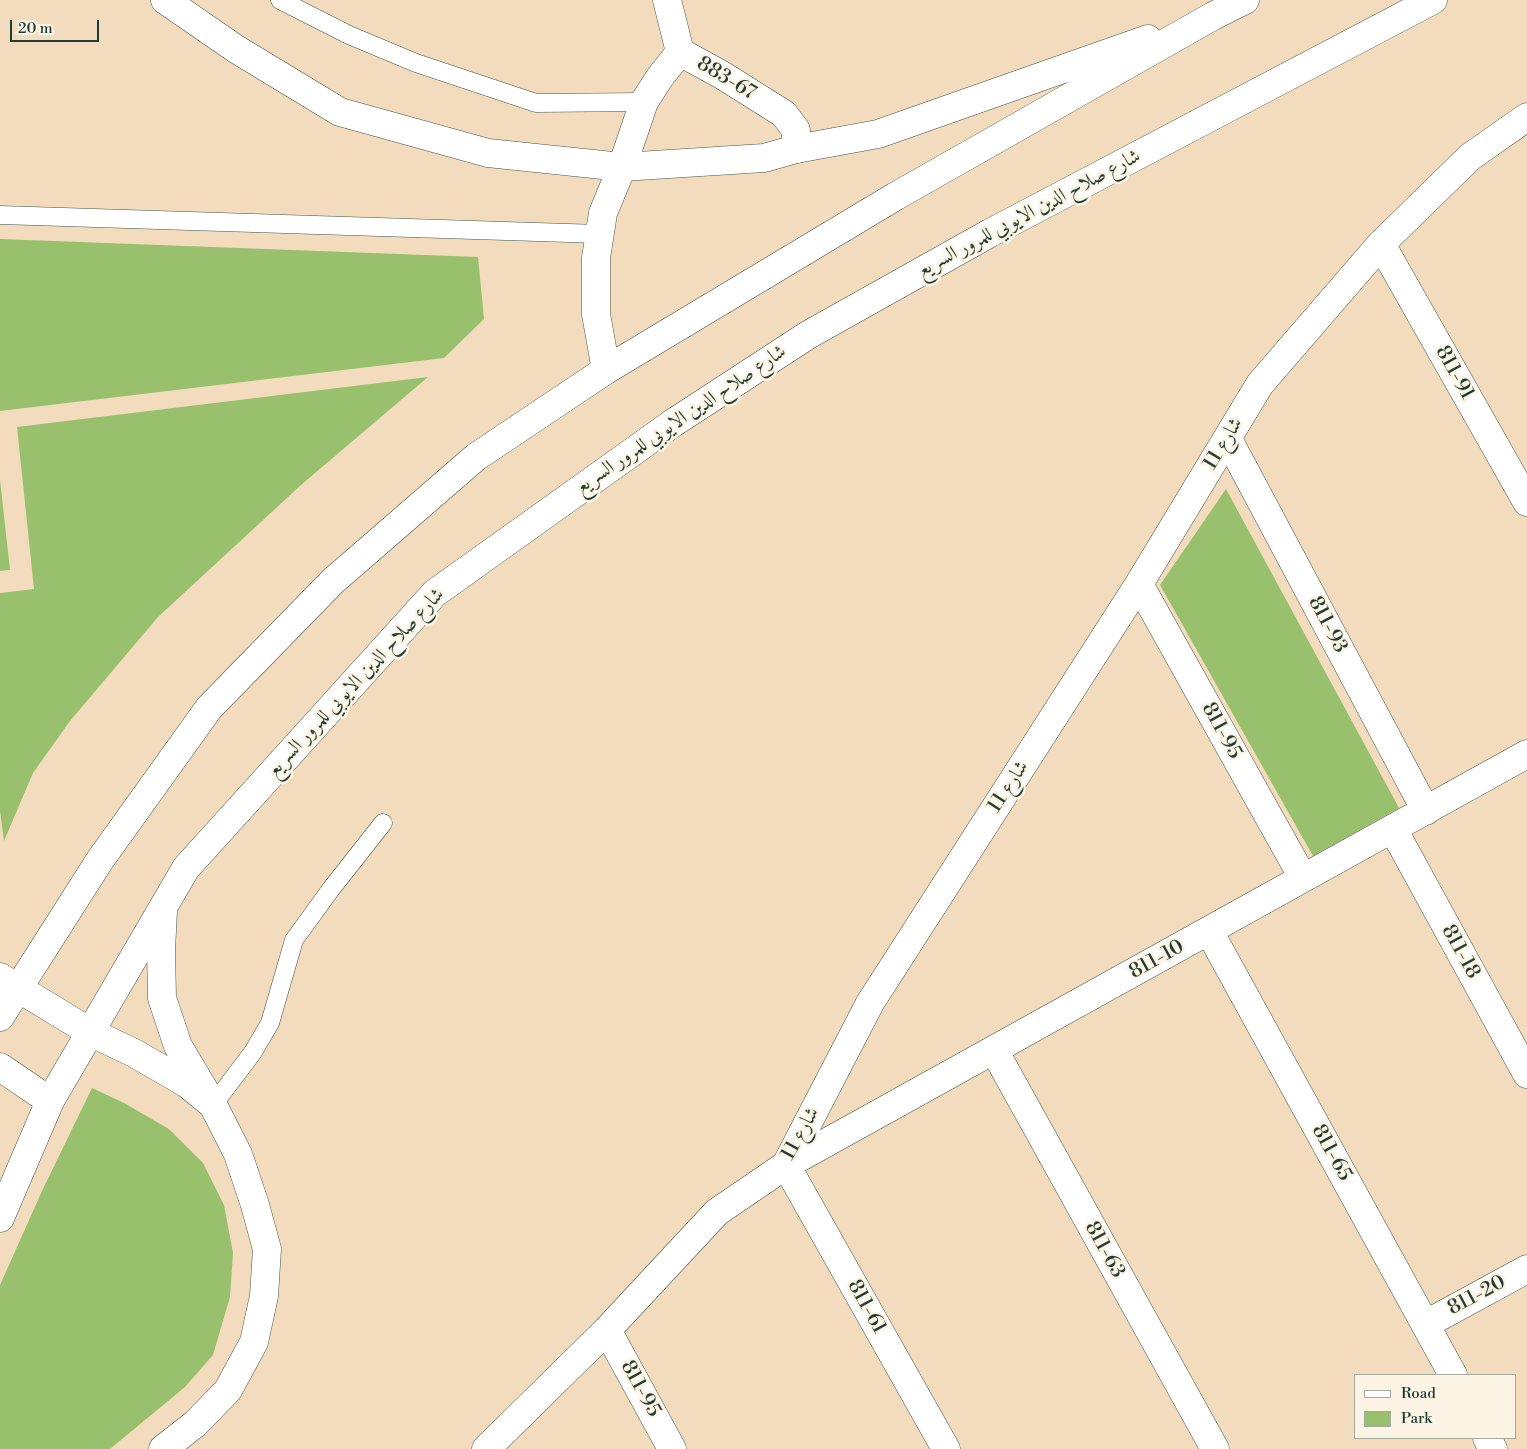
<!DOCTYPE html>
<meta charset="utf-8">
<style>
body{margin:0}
#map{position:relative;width:1527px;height:1449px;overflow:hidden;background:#f3dcbd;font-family:"Libre Bodoni",serif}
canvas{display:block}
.legend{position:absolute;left:1354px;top:1374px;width:162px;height:65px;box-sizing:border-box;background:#fcf5e5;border:1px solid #a4ab9e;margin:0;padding:6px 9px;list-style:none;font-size:15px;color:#1f3d34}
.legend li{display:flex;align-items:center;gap:10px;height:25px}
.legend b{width:25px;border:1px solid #a4ab9e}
.scale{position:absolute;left:10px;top:20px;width:89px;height:22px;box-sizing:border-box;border:2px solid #1f3d34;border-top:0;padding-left:6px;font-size:15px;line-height:18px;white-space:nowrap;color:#1f3d34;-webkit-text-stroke:4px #fcf5e5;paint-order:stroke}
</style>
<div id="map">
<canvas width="1527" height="1449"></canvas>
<ul class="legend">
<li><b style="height:6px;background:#fff"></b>Road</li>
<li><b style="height:14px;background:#99c06c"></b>Park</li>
</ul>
<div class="scale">20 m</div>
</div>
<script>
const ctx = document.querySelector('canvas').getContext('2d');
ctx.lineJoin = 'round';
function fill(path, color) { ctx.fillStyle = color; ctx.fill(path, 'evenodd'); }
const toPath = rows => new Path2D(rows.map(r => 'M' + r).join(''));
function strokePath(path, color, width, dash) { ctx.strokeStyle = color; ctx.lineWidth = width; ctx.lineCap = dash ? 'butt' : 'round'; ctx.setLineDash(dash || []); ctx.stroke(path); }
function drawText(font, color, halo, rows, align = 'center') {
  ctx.font = font + ' "Libre Bodoni",Amiri,serif'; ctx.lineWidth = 5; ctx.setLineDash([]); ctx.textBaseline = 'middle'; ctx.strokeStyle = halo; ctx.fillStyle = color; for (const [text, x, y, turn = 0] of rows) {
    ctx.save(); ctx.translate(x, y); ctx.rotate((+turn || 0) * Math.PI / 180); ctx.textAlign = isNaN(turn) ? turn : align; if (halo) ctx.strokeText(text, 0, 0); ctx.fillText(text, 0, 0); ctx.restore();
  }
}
fill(toPath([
 [0,239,478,257,484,319,444,358,0,411],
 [428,377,301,485,158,617,70,721,33,773,4,841,0,811,0,593,34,589,17,427],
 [0,480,10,570,0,571],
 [1226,489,1399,808,1313,856,1160,585],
 [92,1088,124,1103,169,1129,203,1163,224,1205,233,1253,230,1297,213,1355,185,1387,110,1449,0,1449,0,1285,42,1191]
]), '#99c06c');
const service = toPath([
 [280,0,349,35,416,63,536,103,644,102],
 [0,215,600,234],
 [213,1105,253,1052,270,1023,294,940,331,889,383,823]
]);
const minor = toPath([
 [667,0,680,52,722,75,784,114,796,130,796,149],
 [1381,244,1527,502],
 [606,370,596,314,596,258,603,213,622,167,644,102,660,77,680,52],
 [1228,439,1426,811],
 [1139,584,1303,878],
 [1393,829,1527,1074],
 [1209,931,1453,1375],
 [994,1050,1215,1449],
 [1426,1324,1527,1269],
 [607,1330,672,1449],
 [1487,1438,1493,1449],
 [486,1449,607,1330,717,1212,786,1165,870,1003,1139,584,1260,384,1381,244,1470,157,1527,117],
 [946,1449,786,1165,1527,754]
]);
const secondary = toPath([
 [0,977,90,1032],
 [0,1067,50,1101]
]);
const primary = toPath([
 [165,0,236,49,340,112,488,153,622,167,764,158,796,149,878,134,1148,39],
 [163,911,161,950,162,998,178,1046,206,1093],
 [0,1017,100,860,209,708,333,581,476,457,606,370,896,196,1213,16,1245,0],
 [90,1032,134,1053,186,1083,213,1105,238,1154,255,1205,267,1249,264,1296,254,1342,228,1390,195,1424,163,1449],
 [0,1218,50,1101,186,868,435,593,673,423,808,335,990,233,1433,0]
]);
strokePath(service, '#3f5549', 19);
strokePath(minor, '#3f5549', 29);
strokePath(secondary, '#3f5549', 29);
strokePath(primary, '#3f5549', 29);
strokePath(service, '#fff', 18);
strokePath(minor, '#fff', 28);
strokePath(secondary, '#fff', 28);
strokePath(primary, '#fff', 28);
drawText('20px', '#1f3d34', '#fcf5e5', [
 ["883-67",726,79,31],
 ["شارع صلاح الدين الايوبي للمرور السريع",1029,214,-28],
 ["811-91",1454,373,61],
 ["شارع صلاح الدين الايوبي للمرور السريع",681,420,-34],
 ["شارع 11",1224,444,-59],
 ["811-93",1327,625,62],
 ["شارع صلاح الدين الايوبي للمرور السريع",356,683,-47],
 ["811-95",1221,731,61],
 ["شارع 11",1009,787,-57],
 ["811-18",1460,952,61],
 ["811-10",1157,960,-29],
 ["شارع 11",801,1134,-61],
 ["811-65",1331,1153,61],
 ["811-63",1104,1250,61],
 ["811-20",1477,1296,-28],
 ["811-61",866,1307,61],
 ["811-95",640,1389,61]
]);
</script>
